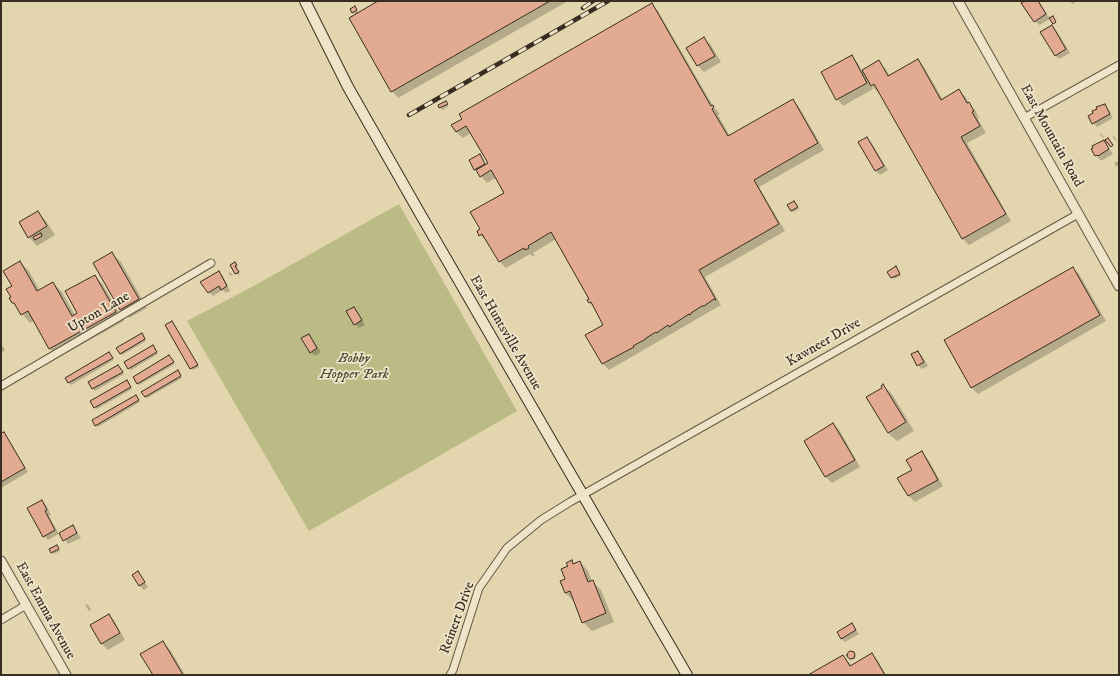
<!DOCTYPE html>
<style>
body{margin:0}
#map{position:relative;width:1120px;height:676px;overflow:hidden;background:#e3d5ad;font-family:"IM FELL DW Pica",serif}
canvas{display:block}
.frame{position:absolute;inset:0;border:2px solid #382d21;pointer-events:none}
</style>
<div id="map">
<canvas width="1120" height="676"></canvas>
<div class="frame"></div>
</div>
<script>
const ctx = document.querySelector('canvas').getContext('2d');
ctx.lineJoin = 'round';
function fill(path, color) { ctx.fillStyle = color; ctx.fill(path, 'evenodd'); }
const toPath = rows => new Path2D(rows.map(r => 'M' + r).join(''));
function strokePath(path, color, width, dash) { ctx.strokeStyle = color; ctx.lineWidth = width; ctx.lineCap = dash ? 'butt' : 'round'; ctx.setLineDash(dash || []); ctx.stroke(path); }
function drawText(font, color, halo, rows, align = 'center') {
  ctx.font = font + ' "IM FELL DW Pica",serif'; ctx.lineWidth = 3.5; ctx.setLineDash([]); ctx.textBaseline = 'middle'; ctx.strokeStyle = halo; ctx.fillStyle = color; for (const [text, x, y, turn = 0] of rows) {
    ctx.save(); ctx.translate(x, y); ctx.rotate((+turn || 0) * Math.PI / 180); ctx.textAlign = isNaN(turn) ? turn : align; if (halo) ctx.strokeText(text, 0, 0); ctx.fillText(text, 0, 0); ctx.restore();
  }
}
fill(toPath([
 [399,204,517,411,309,531,187,321,250,288]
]), '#babb85');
fill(toPath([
 [380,1,568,1,398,98,392,91,356,15,353,12,356,9,359,13],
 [1027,1,1039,1,1050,19,1039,25,1035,21],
 [1070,1,1074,1,1075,3,1072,4],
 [652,5,658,11,713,106,719,113,720,114,718,115,730,136,792,100,799,107,824,150,759,187,785,231,705,277,721,305,609,370,603,364,587,335,605,325,594,307,590,303,589,300,590,299,556,239,533,253,535,255,532,256,530,254,506,268,500,262,488,241,487,241,480,235,481,229,506,193,497,177,487,183,475,169,480,156,487,165,489,164,471,133,463,138,456,132,453,125],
 [1052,26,1056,30,1070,53,1059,59,1055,55],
 [704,39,711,45,721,62,704,72,698,66,688,49],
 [851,56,858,63,862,71,878,62,885,68,890,76,918,60,924,67,943,100,959,91,966,97,970,106,975,110,979,118,978,119,986,133,967,143,1011,221,969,245,963,239,879,91,878,92,871,85,873,89,843,106,837,99],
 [447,104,449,106,442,110,439,106],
 [1104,105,1108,109,1113,118,1097,127,1093,123],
 [1101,133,1104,137,1103,138,1100,134],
 [1112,135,1115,137,1117,141,1114,139],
 [867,138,871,142,888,170,880,175,876,171,860,142],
 [1104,141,1113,154,1103,160,1100,160,1092,149],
 [1117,161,1119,165,1117,167,1114,163],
 [794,202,799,209,793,212,791,211],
 [37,212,46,221,55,235,37,246,29,237],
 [112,254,121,262,147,308,129,318,121,309],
 [20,262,29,271,40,291,53,283,62,292,75,315,78,313,95,276,103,285,124,321,59,357,50,349,34,321,30,323,13,303,13,286],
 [232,265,237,265,238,267,236,268,240,274,238,275,236,273],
 [1073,268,1079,274,1106,321,978,394,972,388,945,340],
 [898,269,901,276,894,279,892,277],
 [219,272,223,276,230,291,226,293,223,290,213,296,209,292],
 [230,272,233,275,231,276,228,273],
 [354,308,358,312,365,325,359,328,355,324],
 [172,322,199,367,193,370,191,368],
 [309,335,321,352,315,356,311,352],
 [144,336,146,341,122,355,120,353],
 [1,343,5,350,1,353],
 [153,346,158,354,131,370,129,368],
 [918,352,922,356,928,366,922,369,918,365],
 [111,355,114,360,71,385,69,383,66,378],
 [171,358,175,364,139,385,138,383],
 [120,368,124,374,95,391,93,389,89,382],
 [178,371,182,378,147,398,145,396],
 [128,383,132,389,97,409,95,408,92,401],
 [883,386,892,394,914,431,897,441,888,433],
 [137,398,140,402,98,427,96,425],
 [833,424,840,431,860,467,832,483,826,477,805,441],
 [3,433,7,437,28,472,1,488,1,434],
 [921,453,928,459,943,486,915,502,909,496,899,478,913,470],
 [42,501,46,505,51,515,49,516,59,534,73,526,81,538,68,544,60,533,48,540,44,536],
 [58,548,60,551,54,554,50,549],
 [572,562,574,564,580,562,588,571,592,581,601,590,614,622,592,631,583,622,574,601,565,593,566,579,569,567],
 [138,572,148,587,144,590,139,585],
 [87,604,91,609,89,611,85,605],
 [109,615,115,622,125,640,108,650,101,643],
 [852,624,859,634,845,642,841,638],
 [163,642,171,651,185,675,154,675],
 '848.5 656a3.5 3.5 0 1 1 7 0a3.5 3.5 0 1 1-7 0Z',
 [872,654,878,661,886,675,810,675,843,656,852,666]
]), '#0003');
const building = toPath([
 [378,1,550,1,391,92,349,18,378,1],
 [1025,1,1038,1,1046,14,1034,22,1021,3,1025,1],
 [652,3,711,106,713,105,714,107,712,109,728,136,793,99,818,143,754,180,779,224,699,270,716,300,714,299,704,306,702,306,691,313,691,314,690,315,689,314,669,327,668,325,658,332,657,333,656,332,646,338,646,339,644,340,633,346,634,347,602,364,585,335,603,325,591,302,589,303,587,300,589,299,551,232,528,246,529,248,525,250,524,248,499,262,482,234,479,236,477,231,480,229,470,212,504,193,491,170,480,177,476,170,488,163,466,126,456,132,451,125,462,119,459,114,652,3],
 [355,6,357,10,352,13,350,9,355,6],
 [1053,16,1056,22,1053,24,1049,18,1053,16],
 [1052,25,1066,49,1055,56,1040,32,1052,25],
 [704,37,715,56,697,66,686,48,704,37],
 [852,55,867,83,836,100,821,72,852,55],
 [918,59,941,100,959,89,967,103,969,102,974,111,972,112,980,126,961,137,1006,214,962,239,874,84,871,86,862,70,879,60,888,76,918,59],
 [446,101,448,104,439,108,438,105,446,101],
 [1105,104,1110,114,1092,124,1088,116,1093,113,1092,111,1097,109,1096,107,1105,104],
 [867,137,884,166,875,171,858,142,867,137],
 [1108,138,1113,145,1111,147,1105,140,1108,138],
 [1104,140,1109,149,1098,156,1097,155,1095,156,1091,149,1093,148,1092,146,1104,140],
 [480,154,485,164,474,170,469,160,480,154],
 [794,201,798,207,791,211,787,205,794,201],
 [38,211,47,226,28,238,19,222,38,211],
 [41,233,42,236,35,240,33,237,41,233],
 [112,252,139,299,120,310,93,263,112,252],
 [20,261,37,291,53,282,72,316,77,313,65,291,95,275,116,312,49,349,28,311,21,315,14,303,12,303,9,298,11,297,6,289,12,286,3,271,20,261],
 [235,262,237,265,235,266,239,272,235,274,230,265,235,262],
 [896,266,900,274,891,278,887,272,896,266],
 [1073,267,1100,315,971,388,944,340,1073,267],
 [219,271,227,286,221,290,219,286,208,293,200,282,219,271],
 [354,307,362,320,354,325,346,311,354,307],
 [172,321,198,365,190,369,165,325,172,321],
 [142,333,145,339,120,354,116,348,142,333],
 [309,334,317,348,310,353,301,338,309,334],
 [153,345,157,352,128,369,124,362,153,345],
 [918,351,924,362,917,366,911,354,918,351],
 [109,352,113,358,68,383,65,378,109,352],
 [169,355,174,362,137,384,133,377,169,355],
 [118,365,123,372,92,389,88,382,118,365],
 [178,370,181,376,145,397,141,392,178,370],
 [127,380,131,387,94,408,90,401,127,380],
 [883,384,906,422,888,433,866,397,882,388,881,386,883,384],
 [136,395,139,400,95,426,92,420,136,395],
 [833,423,855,460,825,477,804,441,833,423],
 [4,432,25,468,1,482,1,433,4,432],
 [922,451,938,480,908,496,897,478,912,470,906,460,922,451],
 [42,500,47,510,45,511,55,530,43,537,27,508,42,500],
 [73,525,77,533,63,541,59,533,73,525],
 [57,545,59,549,51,553,49,549,57,545],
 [572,560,573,564,580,561,588,582,593,580,606,613,582,623,570,591,565,593,560,581,565,579,561,569,568,566,566,563,572,560],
 [138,571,145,582,139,586,132,575,138,571],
 [109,614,120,633,101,644,90,625,109,614],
 [852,623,856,630,841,639,837,632,852,623],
 [163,641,183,675,153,675,140,654,163,641],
 '847 655a4 4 0 1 1 8 0a4 4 0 1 1-8 0Z',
 [872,653,885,675,808,675,843,655,850,666,872,653]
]);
fill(building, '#e2ab91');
strokePath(building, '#382d21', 1);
const minor = toPath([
 [1024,118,1119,65],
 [1,386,211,263],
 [1,620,26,605],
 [450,675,453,670,479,588,507,548,541,520,570,502,1078,214]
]);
const tertiary = toPath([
 [958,1,1119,286],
 [1,561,66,675]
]);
const secondary = toPath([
 [305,1,348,87,418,210,687,675]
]);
strokePath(minor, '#635744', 9);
strokePath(tertiary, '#635744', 11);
strokePath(secondary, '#382d21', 12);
strokePath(minor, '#ede4ca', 7);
strokePath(tertiary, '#ede4ca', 9);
strokePath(secondary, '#ede4ca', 10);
const rail = toPath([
 [583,8,593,1],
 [409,115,608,1]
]);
strokePath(rail, '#382d21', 4.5);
strokePath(rail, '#ede4ca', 3, [9]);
drawText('14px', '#382d21', '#ede4ca', [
 ["East Mountain Road",1051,136,61],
 ["Upton Lane",99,313,-30],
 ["East Huntsville Avenue",505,333,60],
 ["Kawneer Drive",824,343,-30],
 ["East Emma Avenue",45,611,61],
 ["Reinert Drive",458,618,-70]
]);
drawText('italic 14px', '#524935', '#ede4ca', [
 ["Bobby",354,359],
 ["Hopper Park",354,375]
]);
</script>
